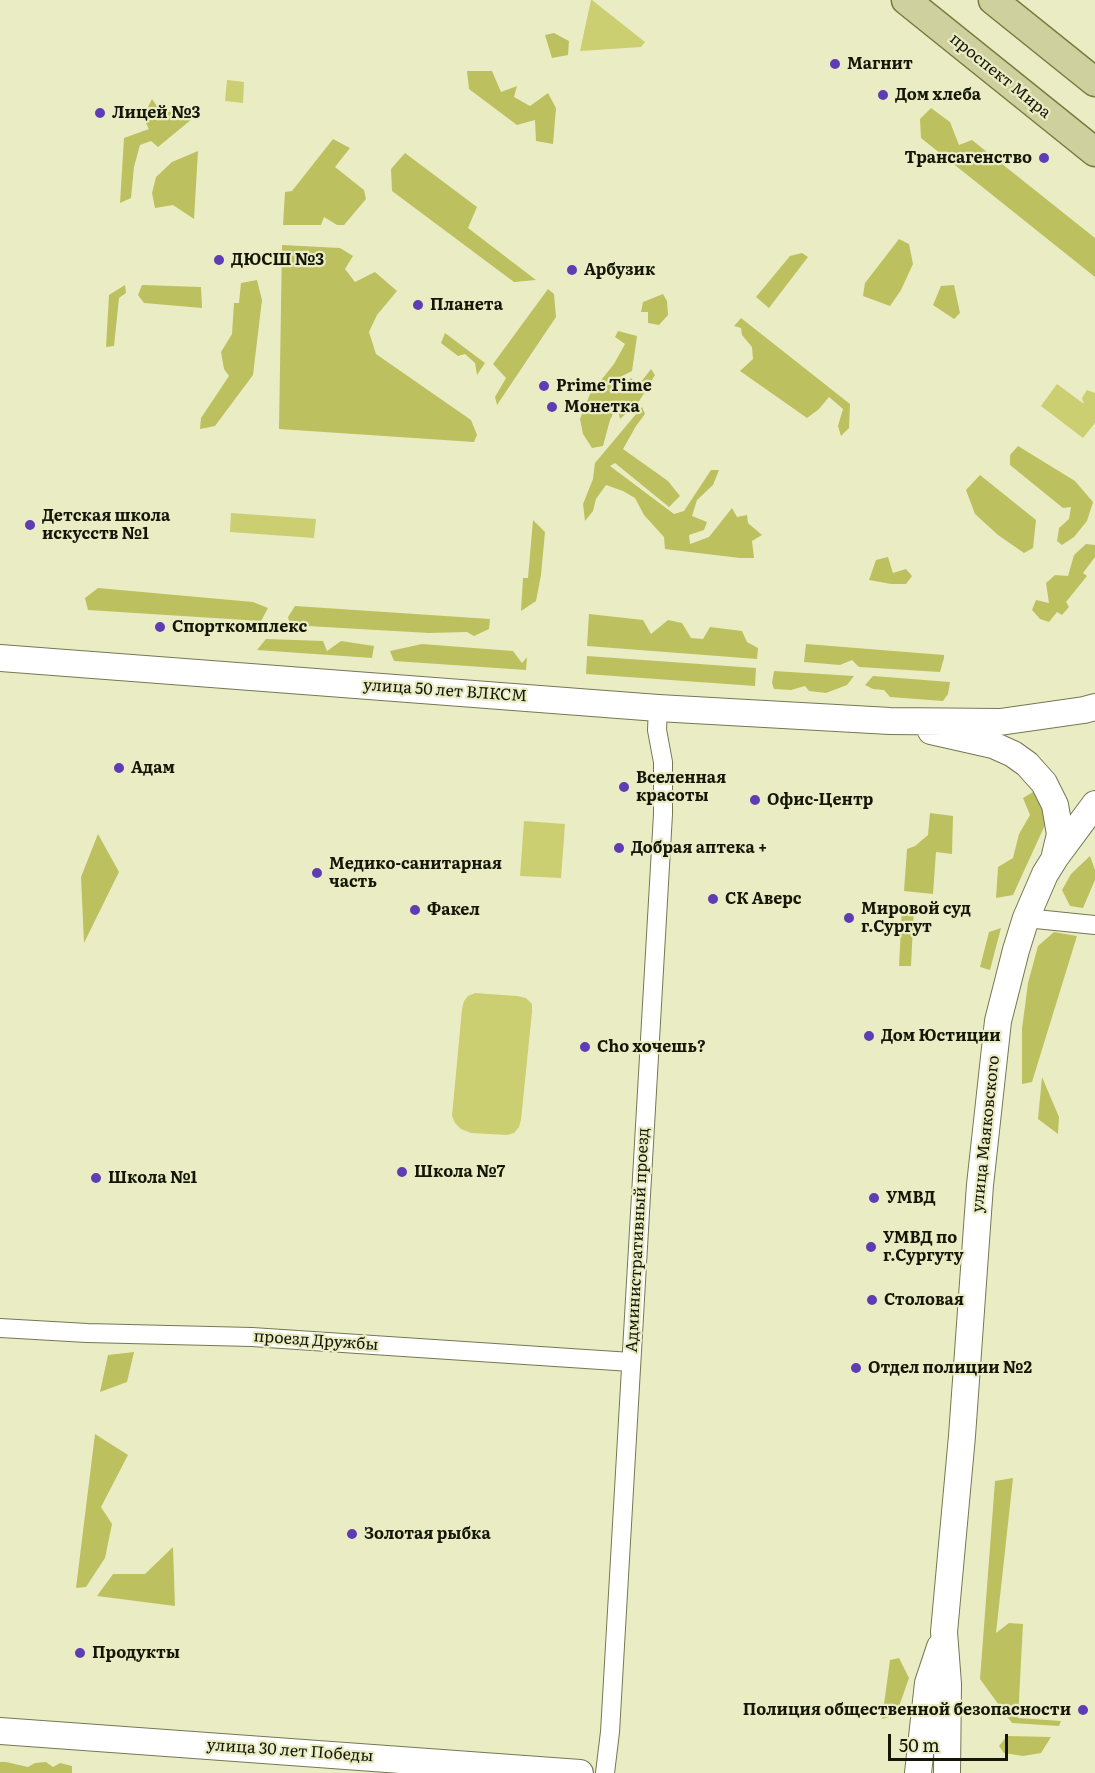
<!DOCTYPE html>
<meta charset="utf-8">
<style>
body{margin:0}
#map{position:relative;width:1095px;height:1773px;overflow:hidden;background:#eaedc4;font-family:Literata,serif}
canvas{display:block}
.scale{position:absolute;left:888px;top:1734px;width:120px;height:27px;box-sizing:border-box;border:3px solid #151607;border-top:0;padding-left:8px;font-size:18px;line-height:21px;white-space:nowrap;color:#151607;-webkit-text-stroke:4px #eaedc4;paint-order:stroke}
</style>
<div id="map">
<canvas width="1095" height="1773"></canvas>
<div class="scale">50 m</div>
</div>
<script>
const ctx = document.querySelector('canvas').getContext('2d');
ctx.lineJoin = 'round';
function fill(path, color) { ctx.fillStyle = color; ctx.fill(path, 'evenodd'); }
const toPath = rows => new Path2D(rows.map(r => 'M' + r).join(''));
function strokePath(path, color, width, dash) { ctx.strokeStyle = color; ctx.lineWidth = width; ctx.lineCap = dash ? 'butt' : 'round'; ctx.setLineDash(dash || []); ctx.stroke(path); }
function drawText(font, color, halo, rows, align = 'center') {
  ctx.font = font + ' Literata,serif'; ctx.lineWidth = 4.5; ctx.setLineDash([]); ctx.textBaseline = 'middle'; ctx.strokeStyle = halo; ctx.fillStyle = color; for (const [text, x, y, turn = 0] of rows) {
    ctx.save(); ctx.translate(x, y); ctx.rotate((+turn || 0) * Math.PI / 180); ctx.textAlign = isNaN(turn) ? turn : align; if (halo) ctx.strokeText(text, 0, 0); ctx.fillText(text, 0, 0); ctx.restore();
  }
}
fill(toPath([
 [591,0,592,0,645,42,641,47,580,51],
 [227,80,244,82,243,103,225,101],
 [1057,384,1084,404,1082,398,1087,390,1095,393,1095,423,1083,438,1041,406],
 [231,513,316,519,314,538,230,532],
 [524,821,565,824,561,878,520,876],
 [475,993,517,996,526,998,532,1004,532,1012,521,1120,519,1127,514,1133,507,1135,471,1133,461,1129,455,1123,452,1116,462,1009,464,1001,468,996]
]), '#cbce71');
fill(toPath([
 [554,33,569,41,568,55,552,58,545,35],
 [467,71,492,71,501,92,517,86,514,97,530,106,548,93,556,108,553,144,536,141,535,120,517,125,469,89],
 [152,99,161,112,186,111,192,119,158,147,151,141,140,145,134,167,131,198,120,203,124,138,149,129,143,117],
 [931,108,950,122,959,145,972,140,1095,238,1095,277,921,138,920,119],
 [333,139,350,148,335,167,364,190,366,199,344,225,337,225,324,217,321,225,283,225,285,192,292,191],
 [198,151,194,219,173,205,155,208,152,193,156,177,172,162],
 [405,153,477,207,468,228,536,280,514,282,392,191,391,169],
 [899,239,909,244,913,264,901,290,890,306,863,296,865,283],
 [282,245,340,248,353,256,345,269,355,282,375,272,397,291,377,315,369,332,376,354,471,420,477,435,474,442,279,429],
 [802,253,808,257,769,308,756,297,790,256],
 [257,280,262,300,253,375,215,426,200,429,201,418,229,376,224,369,221,352,232,334,234,303,239,303,241,283],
 [125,285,126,293,119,298,114,346,106,347,109,295],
 [142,285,201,287,202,308,144,303,138,295],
 [954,285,960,313,954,319,933,305,941,286],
 [548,289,554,294,556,317,497,405,495,397,506,378,493,364],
 [663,294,667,301,668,315,659,325,648,323,648,312,641,312,643,302],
 [741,318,850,404,849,428,841,436,838,426,843,409,829,397,819,409,807,418,740,371,753,359,752,347,742,335,741,328,734,326],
 [618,331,637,336,632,371,612,381,616,394,631,378,638,386,651,369,655,375,638,403,620,419,617,406,610,420,603,446,592,448,583,434,580,419,590,394,614,364,625,344,615,337],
 [445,333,485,363,477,375,475,363,465,354,458,356,441,343],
 [642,407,645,414,636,426,623,449,668,481,680,496,669,507,615,463,610,466,674,514,684,511,711,470,719,470,713,485,697,500,692,516,707,522,704,530,689,535,690,544,709,537,732,508,737,517,747,515,748,523,762,535,752,541,754,558,740,558,665,549,664,537,644,515,635,498,623,491,606,485,596,499,593,511,585,521,583,504,593,479,595,463],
 [1018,446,1075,481,1093,502,1087,521,1074,537,1062,545,1057,541,1059,528,1069,519,1071,507,1063,508,1010,465,1010,455],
 [980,475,1036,520,1033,548,1024,553,998,535,975,514,966,490],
 [533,520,545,532,541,575,536,601,521,611,523,578,528,578],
 [1086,544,1095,545,1095,557,1083,573,1087,576,1066,602,1069,607,1062,615,1057,612,1049,622,1040,619,1032,610,1036,600,1049,603,1046,583,1055,575,1068,576,1074,555],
 [888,557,893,573,906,569,912,576,906,584,891,584,869,580,876,560],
 [98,588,253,602,268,608,261,621,88,610,85,598],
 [295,606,490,619,489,629,474,636,467,632,429,633,290,625,288,617],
 [589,614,643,620,651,634,668,620,682,623,691,638,703,639,710,627,742,631,747,642,758,648,757,659,587,646],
 [266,639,323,641,327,651,341,641,374,646,372,658,257,650],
 [422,644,513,651,522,663,527,657,526,670,394,661,390,651],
 [806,644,944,655,944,658,940,672,859,667,852,660,840,665,804,662],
 [587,656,756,668,755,686,586,674],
 [774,671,854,676,847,685,826,693,809,691,805,686,791,690,774,689,772,683],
 [873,676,950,682,948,694,943,701,890,697,884,690,873,689,865,685],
 [1038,789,1050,814,1013,895,996,898,998,867,1013,858,1019,834,1030,815,1023,798],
 [930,813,953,816,952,854,936,852,933,894,904,891,907,849,915,846,928,835],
 [98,834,119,872,84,943,81,877],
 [1090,856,1095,870,1095,880,1083,908,1070,906,1062,890,1071,874],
 [902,908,914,908,911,966,899,966],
 [1001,928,990,970,980,967,989,932],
 [1054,932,1077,936,1032,1082,1022,1084,1022,1029,1028,983,1038,946],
 [1042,1077,1059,1117,1058,1134,1038,1119],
 [134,1352,127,1382,100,1392,108,1355],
 [95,1434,128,1455,101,1507,112,1524,105,1558,86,1587,76,1588],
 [1013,1478,996,1633,1009,1623,1023,1624,1018,1718,1061,1721,1059,1726,1012,1723,980,1679,995,1481],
 [173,1547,175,1606,97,1596,113,1574,145,1574],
 [899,1658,909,1678,896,1715,882,1719,890,1660],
 [1007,1736,1051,1737,1041,1753,1023,1756,1004,1753,999,1746],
 [0,1762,6,1762,28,1767,35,1763,46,1762,53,1767,60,1763,72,1766,72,1773,0,1773]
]), '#bdc05e');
const street = toPath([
 [1026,918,1095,925],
 [0,1328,87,1333,252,1337,631,1362],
 [605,1773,610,1732,663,814,663,762,657,730,658,708]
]);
const secondary = toPath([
 [0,658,658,708,890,721,1000,722,1084,710,1095,707],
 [931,731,993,745,1013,754,1027,764,1044,783,1055,805,1060,834,1055,855],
 [0,1731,580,1773],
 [918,1773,928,1683,940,1647],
 [947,1773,948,1684,944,1632,962,1436,980,1185,998,1021,1016,950,1026,918,1045,874,1055,858,1095,804]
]);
const primary = toPath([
 [906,0,1095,152],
 [993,0,1095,82]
]);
strokePath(street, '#757752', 20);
strokePath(secondary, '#757752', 28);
strokePath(primary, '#787b3e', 31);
strokePath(street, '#fff', 18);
strokePath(secondary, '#fff', 26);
strokePath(primary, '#ced09d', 28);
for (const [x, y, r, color] of [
 [835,64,6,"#5d3cb4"],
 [883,95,6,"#5d3cb4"],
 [100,113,6,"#5d3cb4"],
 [1044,158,6,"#5d3cb4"],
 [219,260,6,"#5d3cb4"],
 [572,270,6,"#5d3cb4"],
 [418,305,6,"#5d3cb4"],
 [544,386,6,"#5d3cb4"],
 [552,407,6,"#5d3cb4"],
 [30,525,6,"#5d3cb4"],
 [160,627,6,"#5d3cb4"],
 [119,768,6,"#5d3cb4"],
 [624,787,6,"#5d3cb4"],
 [755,800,6,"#5d3cb4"],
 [619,848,6,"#5d3cb4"],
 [317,873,6,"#5d3cb4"],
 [713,899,6,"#5d3cb4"],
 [415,910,6,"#5d3cb4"],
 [849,918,6,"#5d3cb4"],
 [869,1036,6,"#5d3cb4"],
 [585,1047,6,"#5d3cb4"],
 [402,1172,6,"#5d3cb4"],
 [96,1178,6,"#5d3cb4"],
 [874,1198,6,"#5d3cb4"],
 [871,1247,6,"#5d3cb4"],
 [872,1300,6,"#5d3cb4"],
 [856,1368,6,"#5d3cb4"],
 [352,1534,6,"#5d3cb4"],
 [80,1653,6,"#5d3cb4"],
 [1083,1710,6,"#5d3cb4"]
]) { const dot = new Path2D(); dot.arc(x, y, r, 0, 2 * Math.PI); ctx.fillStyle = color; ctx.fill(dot); strokePath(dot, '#eaedc4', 2); }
drawText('bold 16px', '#151607', '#eaedc4', [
 ["Магнит",847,64],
 ["Дом хлеба",895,95],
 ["Лицей №3",112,113],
 ["Трансагенство",1032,158,"right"],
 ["ДЮСШ №3",231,260],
 ["Арбузик",584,270],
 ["Планета",430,305],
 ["Prime Time",556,386],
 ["Монетка",564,407],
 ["Детская школа",42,516],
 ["искусств №1",42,534],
 ["Спорткомплекс",172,627],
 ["Адам",131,768],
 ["Вселенная",636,778],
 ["красоты",636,796],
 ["Офис-Центр",767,800],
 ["Добрая аптека +",631,848],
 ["Медико-санитарная",329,864],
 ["часть",329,882],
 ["СК Аверс",725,899],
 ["Мировой суд",861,909],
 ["г.Сургут",861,927],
 ["Факел",427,910],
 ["Дом Юстиции",881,1036],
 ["Cho хочешь?",597,1047],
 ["Школа №7",414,1172],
 ["Школа №1",108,1178],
 ["УМВД",886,1198],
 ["УМВД по",883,1238],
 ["г.Сургуту",883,1256],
 ["Столовая",884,1300],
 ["Отдел полиции №2",868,1368],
 ["Золотая рыбка",364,1534],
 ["Продукты",92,1653],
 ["Полиция общественной безопасности",1071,1710,"right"]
], 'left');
drawText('16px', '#151607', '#eaedc4', [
 ["проспект Мира",1000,76,39],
 ["улица 50 лет ВЛКСМ",445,691,4],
 ["улица Маяковского",986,1134,-84],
 ["Административный проезд",638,1240,-87],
 ["проезд Дружбы",316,1341,4],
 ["улица 30 лет Победы",290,1751,4]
]);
</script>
